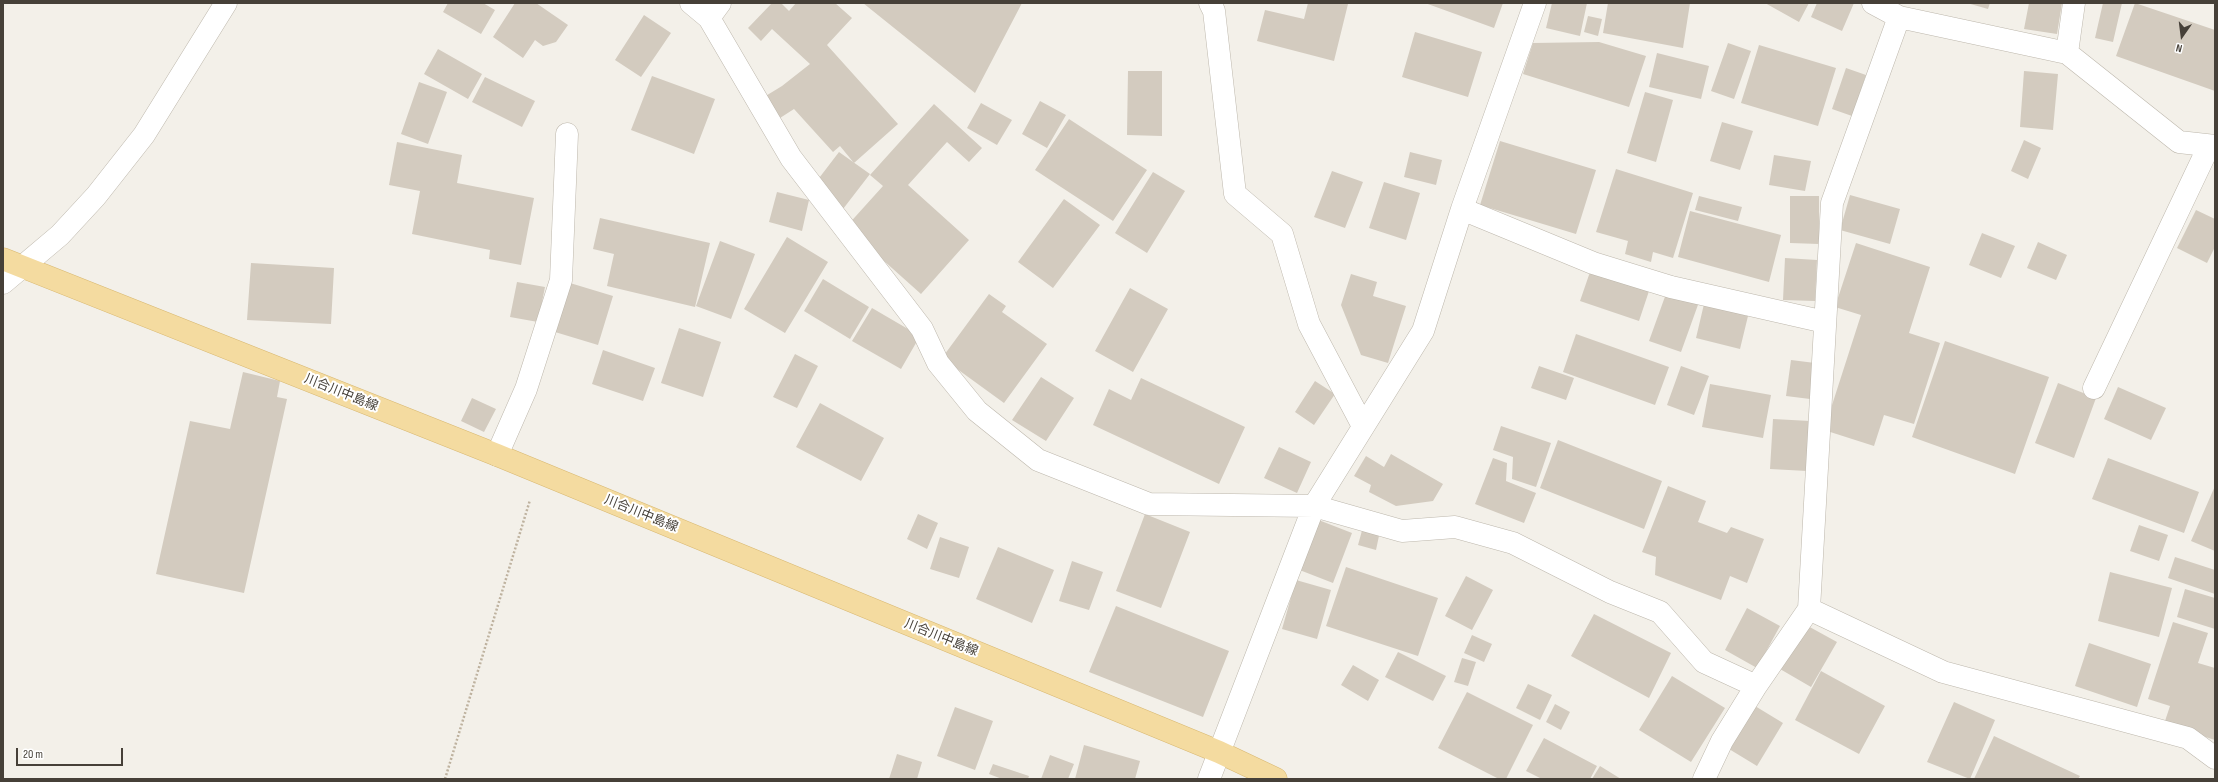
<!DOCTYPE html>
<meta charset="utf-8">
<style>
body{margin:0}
#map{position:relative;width:2218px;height:782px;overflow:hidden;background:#f3f0e9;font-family:"Sofia Sans Condensed",sans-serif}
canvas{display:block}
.frame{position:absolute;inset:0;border:4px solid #464038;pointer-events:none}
.north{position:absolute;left:2162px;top:16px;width:40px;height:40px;-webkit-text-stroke:3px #fff;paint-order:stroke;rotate:194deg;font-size:11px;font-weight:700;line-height:16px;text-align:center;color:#464038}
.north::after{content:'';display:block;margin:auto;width:14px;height:18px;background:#464038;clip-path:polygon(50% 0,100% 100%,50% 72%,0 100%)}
.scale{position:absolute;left:16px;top:748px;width:107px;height:18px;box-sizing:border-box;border:2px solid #464038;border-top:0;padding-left:5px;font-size:12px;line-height:14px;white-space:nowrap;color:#464038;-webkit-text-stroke:3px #fff;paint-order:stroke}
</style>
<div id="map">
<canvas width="2218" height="782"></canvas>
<div class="frame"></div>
<div class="north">N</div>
<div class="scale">20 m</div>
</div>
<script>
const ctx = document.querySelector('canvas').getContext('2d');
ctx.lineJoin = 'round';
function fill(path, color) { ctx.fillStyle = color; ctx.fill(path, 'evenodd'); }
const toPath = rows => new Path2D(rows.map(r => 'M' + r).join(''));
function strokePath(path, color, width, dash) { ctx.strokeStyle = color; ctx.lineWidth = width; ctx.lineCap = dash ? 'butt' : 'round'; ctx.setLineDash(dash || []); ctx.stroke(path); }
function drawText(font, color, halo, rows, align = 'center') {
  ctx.font = font + ' "Sofia Sans Condensed","Noto Sans JP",sans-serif'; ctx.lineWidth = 4; ctx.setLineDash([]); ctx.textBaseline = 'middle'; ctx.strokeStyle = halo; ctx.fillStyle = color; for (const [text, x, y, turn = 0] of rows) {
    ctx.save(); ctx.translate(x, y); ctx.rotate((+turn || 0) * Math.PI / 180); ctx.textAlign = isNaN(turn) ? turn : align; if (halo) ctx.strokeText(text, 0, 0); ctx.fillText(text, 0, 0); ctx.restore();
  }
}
fill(toPath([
 [448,3,483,3,495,10,481,34,443,12],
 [515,3,536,3,568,25,556,42,543,46,535,40,523,58,493,37],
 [772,3,781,3,789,11,796,3,835,3,852,18,827,45,898,124,854,163,840,146,833,152,794,109,780,118,764,97,782,86,810,64,772,29,761,41,748,28],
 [863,3,1022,3,975,93],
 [1308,3,1348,4,1334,61,1257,41,1265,10,1304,19],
 [1425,3,1503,3,1494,28],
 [1552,3,1587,3,1580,36,1546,28],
 [1608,3,1690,3,1683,48,1603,33],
 [1765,3,1809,3,1799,22],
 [1817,3,1854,3,1842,31,1811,17],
 [1967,3,1990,3,1988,9],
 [2029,3,2062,3,2057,34,2024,29],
 [2103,3,2122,3,2113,42,2095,38],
 [2135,3,2215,30,2215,91,2116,56],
 [644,15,671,33,641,77,615,60],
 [1588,16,1602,19,1598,36,1584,32],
 [1415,32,1482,52,1468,97,1402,77],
 [1599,42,1646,56,1629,107,1523,74,1533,43],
 [1728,43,1751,51,1734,99,1711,91],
 [1759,45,1836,68,1818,126,1741,103],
 [438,49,482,74,468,99,424,74],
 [1657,53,1709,66,1701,99,1649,87],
 [1846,68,1866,75,1852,116,1832,109],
 [1128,71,1162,71,1162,136,1127,135],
 [2024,71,2058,74,2053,130,2020,127],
 [652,76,715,99,694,154,631,130],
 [485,77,535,101,522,127,472,102],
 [419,82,447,92,428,144,401,134],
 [1645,92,1673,100,1656,162,1627,153],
 [1040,101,1066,115,1047,148,1022,134],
 [981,103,1012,120,997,145,967,128],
 [934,104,982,148,969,162,947,142,908,185,969,240,921,294,846,227,883,186,870,175],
 [1069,119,1147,170,1113,221,1035,170],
 [1722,122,1753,131,1740,170,1710,161],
 [2024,140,2041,148,2028,179,2011,171],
 [1500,141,1596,170,1576,234,1480,205],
 [397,142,462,155,457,183,534,198,521,265,489,259,490,250,412,234,420,191,389,185],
 [839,152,870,174,843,209,813,186],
 [1410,152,1442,160,1436,185,1404,177],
 [1774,155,1811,161,1805,191,1769,185],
 [1616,169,1693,193,1673,258,1653,252,1651,262,1625,254,1628,241,1596,232],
 [1332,171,1363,182,1345,228,1314,217],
 [1153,172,1185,191,1147,253,1115,233],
 [1384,182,1420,193,1406,240,1369,228],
 [777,192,809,200,802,231,769,222],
 [1850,195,1900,209,1890,244,1840,230],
 [1699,196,1742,207,1738,221,1695,210],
 [1790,196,1819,196,1819,244,1790,243],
 [1064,199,1100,225,1053,288,1018,262],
 [2196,210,2215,219,2215,247,2207,263,2177,248],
 [1690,211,1781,235,1769,282,1678,257],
 [600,218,710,243,695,307,607,286,614,254,593,249],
 [1982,233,2015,246,2001,278,1969,265],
 [787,237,828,262,785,333,744,309],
 [720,241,755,254,731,319,696,306],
 [2038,242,2067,255,2056,280,2027,268],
 [1856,243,1930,267,1909,333,1940,343,1914,424,1884,415,1874,446,1824,430,1861,315,1835,307],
 [1785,258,1817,260,1815,301,1783,300],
 [251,263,334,268,331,324,247,320],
 [1590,272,1649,291,1639,321,1580,301],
 [1351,274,1377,282,1373,296,1406,306,1388,363,1361,355,1341,305],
 [823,279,869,307,850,339,804,311],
 [517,282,545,287,538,322,510,317],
 [570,283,613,296,598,345,555,332],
 [1130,288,1168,309,1133,372,1095,351],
 [1667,291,1699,302,1681,352,1649,341],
 [989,294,1006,306,1002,312,1047,344,1004,403,942,358],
 [1704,304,1748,316,1740,349,1696,338],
 [872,308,920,336,901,369,852,341],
 [679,328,721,342,703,397,661,383],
 [1576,334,1669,367,1655,405,1563,372],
 [1945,341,2049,377,2015,474,1912,437],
 [603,350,655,368,643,401,592,384],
 [795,354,818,366,797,408,773,397],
 [1791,360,1815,363,1810,399,1786,396],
 [1539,366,1574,378,1566,400,1531,388],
 [1681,366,1709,376,1694,415,1667,405],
 [243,372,280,381,277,397,287,399,244,593,156,574,190,421,230,429],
 [1041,377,1074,398,1046,441,1012,420],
 [1141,378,1245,427,1219,484,1093,425,1109,389,1131,400],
 [1315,381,1335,394,1314,425,1295,412],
 [2058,383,2096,398,2074,458,2035,443],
 [1710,384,1771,395,1763,438,1702,427],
 [2118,387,2166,408,2151,440,2104,419],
 [472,398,496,409,484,432,461,421],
 [820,403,884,438,861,481,796,447],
 [1773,419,1810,421,1807,471,1770,469],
 [1501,426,1551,443,1536,487,1512,479,1513,457,1493,450],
 [1558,440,1662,481,1644,529,1540,488],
 [1279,447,1311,462,1297,493,1264,478],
 [1391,454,1443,484,1433,501,1396,506,1369,492,1371,485,1354,476,1366,456,1384,467],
 [1493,458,1507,463,1506,481,1536,493,1524,523,1475,504],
 [2108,458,2199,492,2184,533,2092,499],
 [1668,486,1706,501,1698,522,1727,533,1731,527,1764,539,1747,583,1730,576,1721,600,1655,575,1656,557,1642,552],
 [2215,486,2215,551,2191,541],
 [918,514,938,523,927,549,907,539],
 [1145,514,1190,532,1161,608,1116,591],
 [1316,519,1352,533,1333,583,1297,569],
 [2139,525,2168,535,2159,561,2130,551],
 [1363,527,1380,531,1376,550,1358,545],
 [940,537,969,547,959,578,930,569],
 [998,547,1054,570,1032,623,976,599],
 [2175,557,2215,570,2215,594,2168,578],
 [1072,561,1103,572,1089,610,1059,601],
 [1346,567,1438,598,1418,656,1326,626],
 [2110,572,2172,588,2159,637,2098,621],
 [1466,576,1493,590,1472,630,1445,616],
 [1296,580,1331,590,1317,639,1282,629],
 [2185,589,2215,598,2215,629,2177,617],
 [1116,606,1229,651,1203,717,1089,672],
 [1747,608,1780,626,1757,668,1725,650],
 [1594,614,1671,653,1649,698,1571,656],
 [2173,622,2208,633,2198,663,2215,668,2215,740,2164,724,2170,706,2148,699],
 [1806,625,1837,642,1811,687,1780,669],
 [1472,635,1492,644,1484,662,1464,653],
 [2089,643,2151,664,2137,707,2075,686],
 [1398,652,1446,676,1433,701,1385,677],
 [1462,658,1476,662,1468,686,1454,682],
 [1353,665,1379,680,1368,701,1341,685],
 [1821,671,1885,706,1859,754,1795,720],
 [1672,676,1725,708,1691,762,1639,730],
 [1528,684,1552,695,1540,720,1516,708],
 [1467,692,1533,725,1506,779,1499,779,1438,748],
 [1954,702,1995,720,1970,779,1927,762],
 [1555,704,1570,712,1561,730,1546,722],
 [1755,706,1783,723,1757,766,1729,749],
 [955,707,993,721,975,770,937,756],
 [1994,736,2080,776,2078,779,1974,779],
 [1544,738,1597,766,1590,779,1542,779,1526,771],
 [1084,745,1140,761,1135,779,1075,779],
 [897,754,922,762,917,779,889,779],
 [1050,755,1074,764,1068,779,1041,779],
 [993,764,1029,776,1028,779,1002,779,989,774],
 [1600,766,1621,779,1592,779]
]), '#d3cbbf');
const minor = toPath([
 [691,3,709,18,791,158,922,329,938,363,977,411,1038,460,1149,504,1314,506,1402,531,1455,527,1513,543,1610,592,1660,612,1704,662,1756,686],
 [1210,3,1214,11,1235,194,1282,234,1309,324,1363,426],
 [1873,3,1899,17,2067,53],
 [2074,3,2067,53,2179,142,2215,146],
 [1899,17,1832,203,1809,609,1943,672,2188,738,2215,758],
 [709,18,720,3],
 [1462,209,1593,263,1671,287,1825,322],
 [3,283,60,235,96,196,144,135,226,3],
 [2094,388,2209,146],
 [497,455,526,389,561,280,567,134],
 [1209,779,1314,506,1423,331,1462,209,1535,3],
 [1704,779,1722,741,1756,686,1809,609]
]);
const major = toPath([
 [3,259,497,455,1219,752,1276,779]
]);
strokePath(minor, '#bdb7ac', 23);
strokePath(major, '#d8b871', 23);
strokePath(toPath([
 [445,779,530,500]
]), '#beb29f', 2.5, [2, 2]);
strokePath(minor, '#fff', 22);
strokePath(major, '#f4dba0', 22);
drawText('13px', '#464038', '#fff', [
 ["川合川中島線",341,393,22],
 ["川合川中島線",641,514,22],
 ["川合川中島線",941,638,22]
]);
</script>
